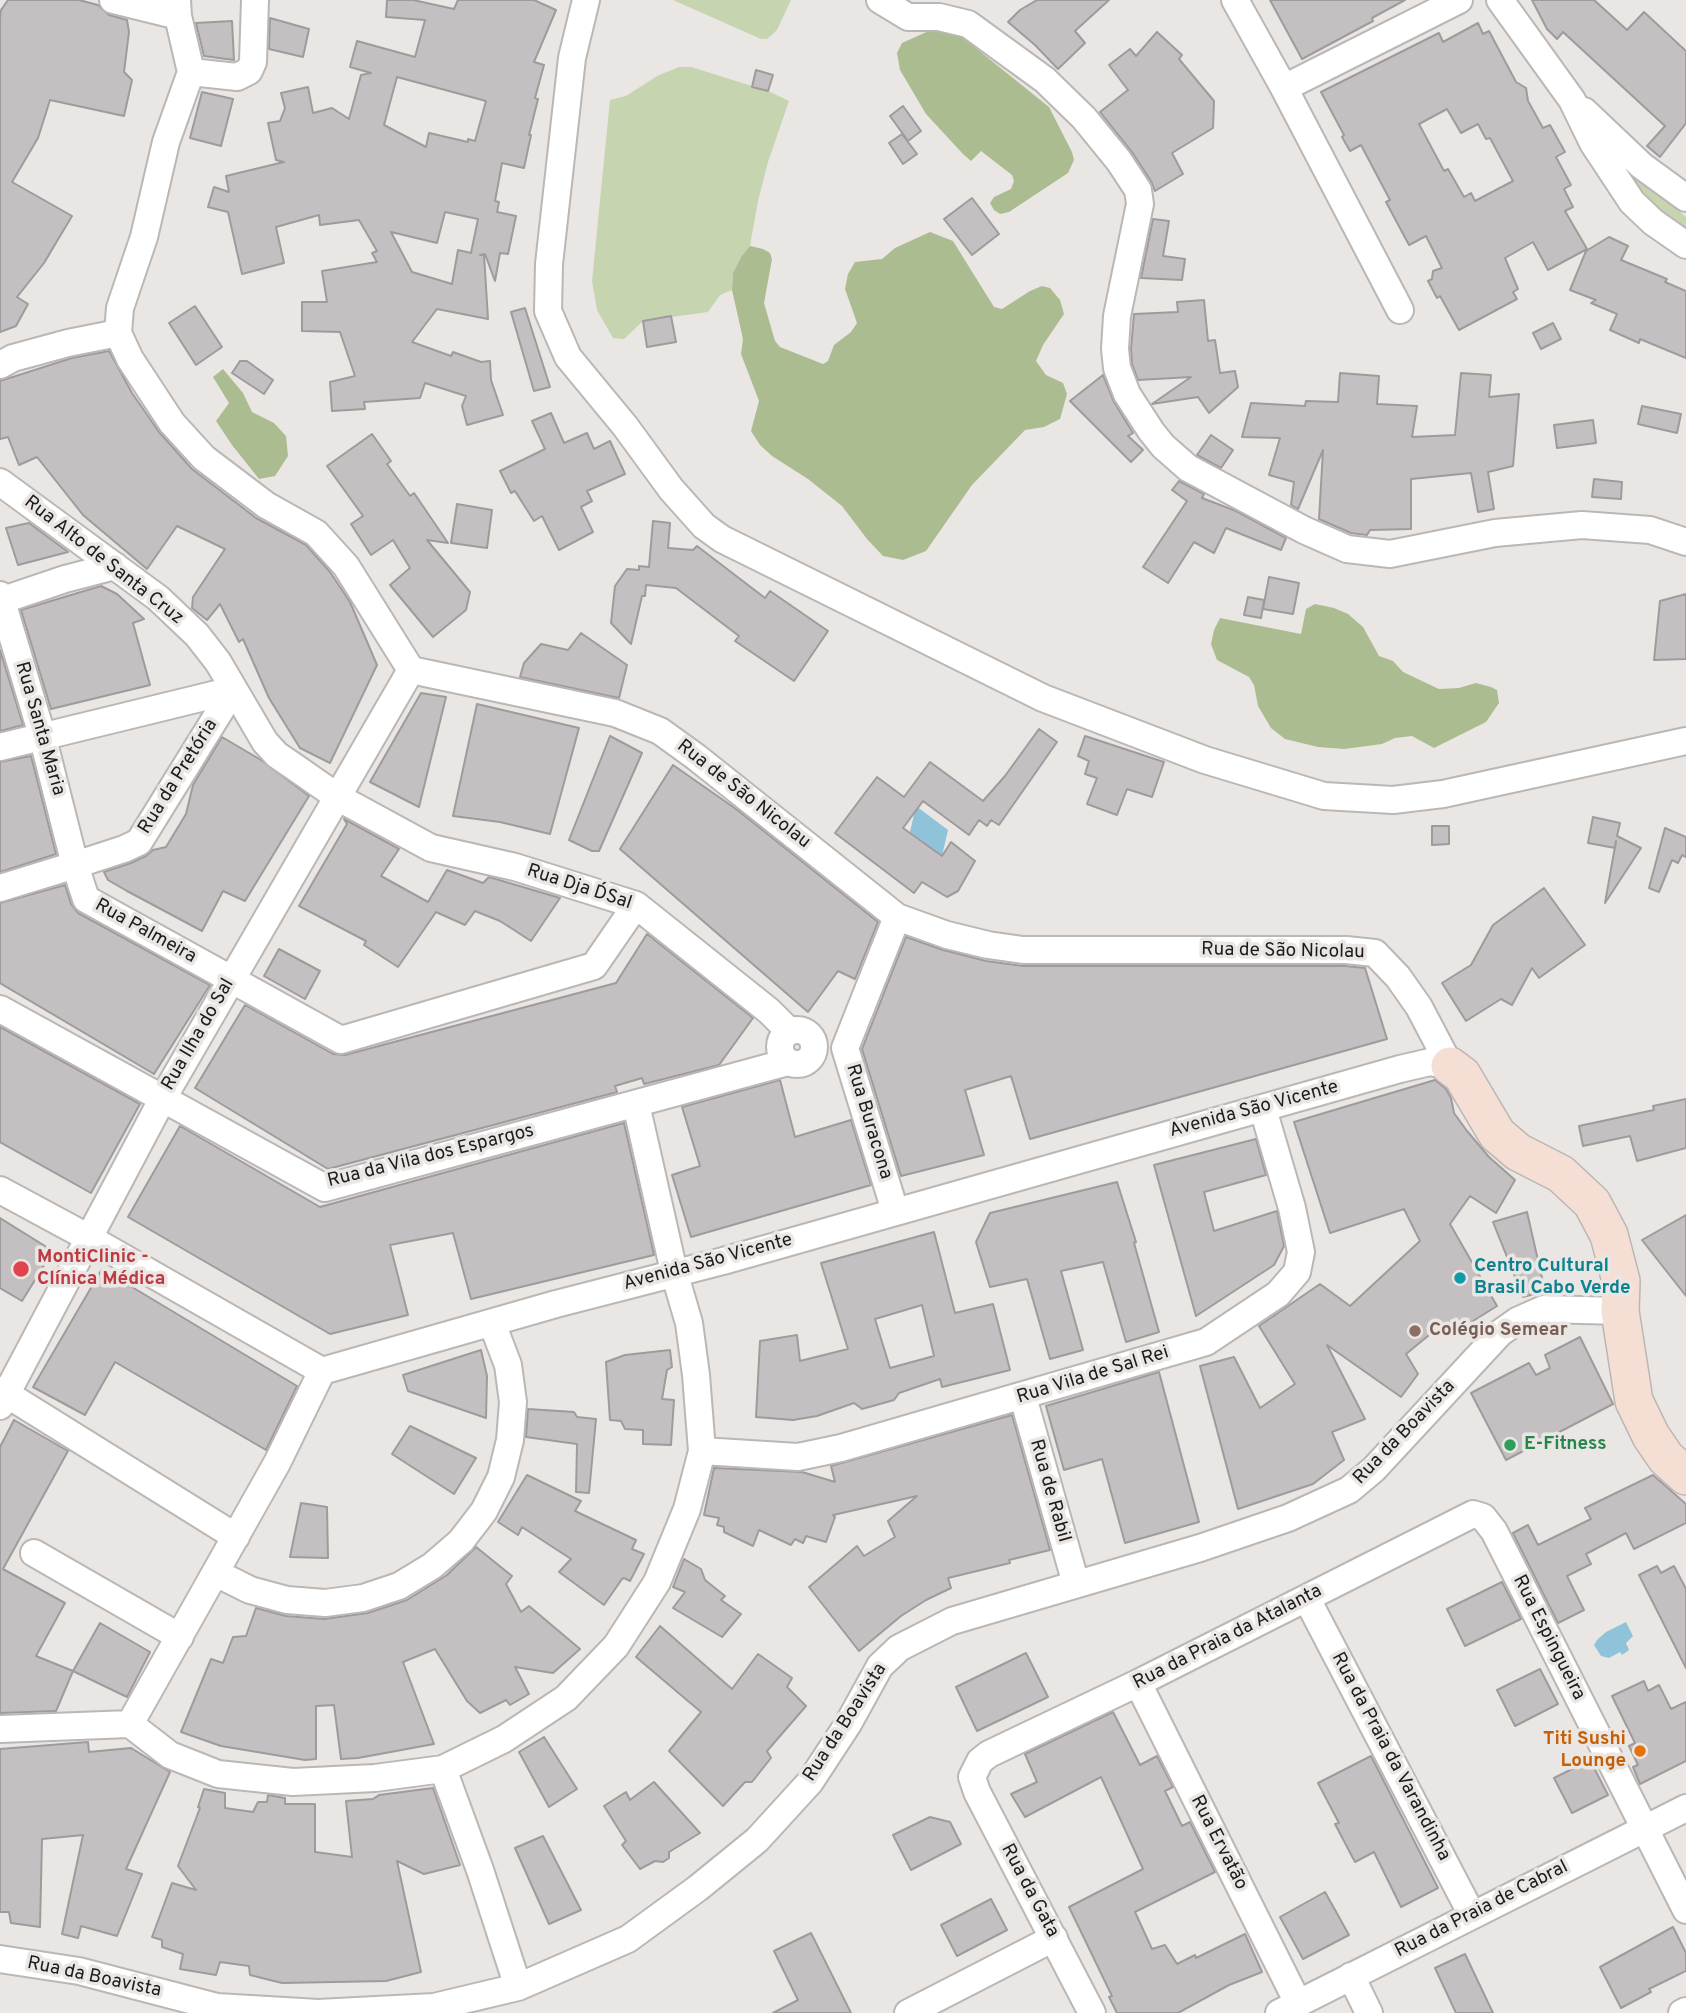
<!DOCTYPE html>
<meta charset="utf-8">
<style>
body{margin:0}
canvas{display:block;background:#e9e6e3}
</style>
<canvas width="1686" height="2013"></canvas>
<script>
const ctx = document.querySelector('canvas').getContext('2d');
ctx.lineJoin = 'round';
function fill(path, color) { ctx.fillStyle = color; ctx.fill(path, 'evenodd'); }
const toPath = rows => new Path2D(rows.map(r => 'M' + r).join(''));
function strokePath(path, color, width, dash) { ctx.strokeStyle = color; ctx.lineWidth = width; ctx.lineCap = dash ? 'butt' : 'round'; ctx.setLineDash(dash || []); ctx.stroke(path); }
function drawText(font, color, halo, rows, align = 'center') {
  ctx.font = font + ' Overpass,sans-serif'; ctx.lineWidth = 7; ctx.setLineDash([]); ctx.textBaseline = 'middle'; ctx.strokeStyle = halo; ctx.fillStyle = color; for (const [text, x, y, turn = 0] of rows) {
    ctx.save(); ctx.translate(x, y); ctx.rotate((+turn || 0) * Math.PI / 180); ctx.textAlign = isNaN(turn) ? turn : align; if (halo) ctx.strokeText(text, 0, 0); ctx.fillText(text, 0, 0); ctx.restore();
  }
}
fill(toPath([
 [673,0,791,0,777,30,767,39,761,39],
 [679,67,691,67,768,91,789,101,768,162,758,201,750,246,741,257,733,273,732,290,720,295,708,312,643,321,624,339,613,338,597,310,592,281,610,100,626,96,657,76],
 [1634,171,1686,217,1686,231,1654,205,1636,187,1631,179,1630,174]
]), '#c6d4b0');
fill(toPath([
 [931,30,962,37,1049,107,1072,152,1074,160,1068,173,1009,212,1000,214,994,210,990,203,994,197,1011,189,1014,181,1012,175,981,151,971,161,963,154,926,114,900,70,897,53,902,43],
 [930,232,953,241,994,307,1002,309,1030,291,1042,286,1050,288,1060,300,1064,314,1043,345,1036,361,1046,375,1063,383,1067,394,1060,419,1044,427,1025,430,972,485,926,551,903,560,883,556,867,539,842,506,808,479,772,456,760,445,751,431,759,401,741,354,743,339,732,290,733,273,741,257,750,246,763,249,770,253,772,259,764,303,775,341,780,347,823,364,828,361,834,345,851,332,857,323,845,289,848,274,855,262,882,259,895,248],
 [223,369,243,393,252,412,274,423,286,436,288,456,275,476,259,479,232,445,216,421,229,403,213,377],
 [1315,604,1334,608,1348,614,1363,627,1379,656,1393,661,1403,672,1439,689,1459,688,1476,683,1491,687,1497,690,1499,703,1486,722,1434,748,1412,736,1395,738,1382,744,1344,749,1318,747,1285,739,1271,728,1258,706,1254,685,1249,677,1217,660,1211,644,1214,630,1220,618,1301,634,1306,609]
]), '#acbc91');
fill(toPath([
 [916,806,948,830,942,856,910,832],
 [1626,1622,1633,1636,1626,1643,1629,1650,1622,1655,1620,1652,1609,1658,1601,1656,1594,1645,1597,1640,1606,1632]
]), '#8fc3da');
const building = toPath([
 [8,0,79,0,98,5,109,15,127,20,129,32,124,72,132,80,124,116,50,100,38,138,12,182,72,216,44,263,17,297,28,304,16,326,0,332,0,18,1,10,8,0],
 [387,0,413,0,454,9,458,0,534,0,556,10,534,62,544,65,535,98,538,99,529,135,531,135,524,168,502,163,495,201,499,202,497,212,516,216,508,254,500,253,495,281,485,254,480,255,484,255,488,319,437,309,412,342,451,356,453,352,481,362,490,361,491,380,503,415,467,425,462,406,466,396,425,383,420,398,364,402,365,409,332,411,330,382,355,376,340,332,302,331,302,302,327,302,322,271,377,262,372,253,377,251,359,220,320,225,319,215,276,227,284,263,242,274,228,212,208,207,214,187,229,192,226,176,284,162,276,160,268,123,280,121,285,108,281,93,308,87,313,113,332,108,349,119,361,75,371,73,350,67,357,41,415,57,425,20,386,17,387,0],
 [397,77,486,101,475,141,468,139,468,142,429,133,426,147,384,125,397,77],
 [445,212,478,219,471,253,458,250,452,284,412,272,391,232,437,243,445,212],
 [1037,0,1109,0,1075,31,1085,43,1058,69,1035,45,1008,22,1020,10,1037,0],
 [1270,0,1405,0,1372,18,1373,21,1302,59,1270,0],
 [1532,0,1594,0,1627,30,1644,12,1686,51,1686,123,1660,157,1647,146,1665,126,1563,32,1557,39,1547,29,1532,0],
 [270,18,309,29,303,57,269,49,270,18],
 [232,21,234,60,204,56,196,23,232,21],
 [1478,23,1483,34,1489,31,1516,82,1526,88,1528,101,1543,128,1550,125,1565,152,1556,157,1571,185,1564,189,1573,207,1565,211,1587,249,1548,270,1533,242,1505,258,1518,289,1513,292,1517,299,1459,330,1440,296,1437,298,1428,281,1432,279,1433,271,1442,268,1426,236,1409,245,1386,202,1390,200,1361,145,1350,151,1342,137,1344,135,1321,92,1439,33,1443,42,1478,23],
 [1447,109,1461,133,1478,124,1486,139,1490,138,1513,181,1475,201,1471,193,1464,197,1448,169,1444,171,1419,124,1447,109],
 [1157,32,1182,55,1179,59,1214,101,1213,128,1172,153,1183,174,1155,191,1151,181,1132,152,1100,112,1128,90,1109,65,1130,49,1136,56,1157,32],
 [756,70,773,75,768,91,752,87,756,70],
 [202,92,233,99,221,146,190,138,202,92],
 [903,106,921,131,908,141,890,116,903,106],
 [902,134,917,154,903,164,889,143,902,134],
 [972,198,999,234,972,255,944,219,972,198],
 [1153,219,1169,221,1163,256,1185,259,1182,280,1141,278,1153,219],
 [1609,237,1628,246,1621,260,1667,279,1665,282,1686,291,1686,358,1640,339,1639,343,1610,330,1617,314,1591,303,1596,300,1570,290,1586,251,1609,237],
 [1204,300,1208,341,1215,340,1220,373,1235,371,1238,387,1209,413,1198,397,1152,404,1191,377,1138,380,1132,364,1131,349,1134,314,1178,312,1177,302,1204,300],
 [195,306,222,347,196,365,169,323,195,306],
 [525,308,550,387,534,391,511,312,525,308],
 [671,316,676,342,647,347,643,321,671,316],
 [1553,323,1561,339,1541,349,1533,333,1553,323],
 [109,351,132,393,159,432,192,469,256,518,306,545,330,572,350,602,377,665,330,763,300,748,269,698,243,639,239,642,220,604,207,620,192,608,193,597,225,549,177,526,147,569,83,515,37,457,19,465,8,437,0,439,0,381,72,358,109,351],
 [240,361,247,361,273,380,264,394,232,373,240,361],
 [1340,373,1379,376,1377,404,1417,406,1412,437,1455,435,1461,373,1491,375,1489,397,1519,394,1513,466,1488,472,1494,509,1478,512,1471,473,1411,479,1411,529,1370,530,1367,535,1351,533,1319,519,1323,450,1298,509,1291,505,1294,482,1269,475,1280,438,1242,437,1251,403,1305,406,1306,401,1338,402,1340,373],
 [1103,375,1114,402,1133,433,1128,436,1143,450,1131,462,1070,401,1103,375],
 [1642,406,1681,414,1677,433,1638,424,1642,406],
 [551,413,564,443,587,433,594,449,610,441,625,474,587,491,592,501,581,507,593,532,559,550,542,516,534,521,515,491,511,493,500,471,545,449,532,421,551,413],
 [1593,420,1596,443,1557,448,1554,425,1593,420],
 [372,434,391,461,387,464,410,496,414,493,448,543,427,540,470,592,466,610,433,637,390,585,410,568,393,540,371,555,351,524,363,516,327,466,372,434],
 [1211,435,1233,450,1221,468,1197,455,1211,435],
 [1594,479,1622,482,1621,499,1592,497,1594,479],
 [1179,481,1204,494,1202,498,1236,511,1286,538,1281,550,1226,528,1214,553,1194,542,1168,583,1143,567,1187,501,1172,490,1179,481],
 [457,504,492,510,487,548,451,543,457,504],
 [653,521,670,523,668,548,693,550,697,546,765,598,770,591,828,631,794,681,735,641,739,636,676,588,646,585,645,596,642,596,631,644,611,623,615,586,627,569,639,570,639,566,649,567,653,521],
 [29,523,68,552,18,565,6,528,29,523],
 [1269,577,1299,583,1293,614,1263,609,1269,577],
 [101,586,117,594,144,619,133,623,150,685,51,709,21,610,101,586],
 [1686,594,1686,659,1654,660,1660,601,1686,594],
 [1248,597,1264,600,1261,618,1244,615,1248,597],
 [581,633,627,665,619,698,520,677,524,663,541,644,568,650,581,633],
 [0,650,23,725,0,731,0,650],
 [421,693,446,697,419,807,370,782,421,693],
 [477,704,579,728,550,834,500,822,453,816,477,704],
 [1039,729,1057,742,999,825,991,820,987,826,979,820,969,835,923,801,903,828,942,856,951,842,975,861,958,891,947,897,922,882,914,893,835,833,877,777,904,797,930,762,983,801,1005,776,1039,729],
 [610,736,642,753,599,851,592,851,569,840,610,736],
 [1085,736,1164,762,1152,797,1127,789,1117,815,1087,804,1097,778,1085,774,1089,761,1078,756,1085,736],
 [222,737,261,760,309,796,245,901,223,891,202,931,127,891,108,880,104,872,131,863,146,856,153,850,166,847,186,814,193,785,222,737],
 [31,756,56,854,0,872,0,762,31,756],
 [673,765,736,809,878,922,855,979,838,971,808,1012,620,849,673,765],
 [1593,817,1620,823,1617,836,1641,848,1605,903,1616,841,1615,848,1588,843,1593,817],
 [344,819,399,849,381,876,428,902,447,870,483,883,489,877,560,898,531,941,500,921,475,911,465,925,436,912,398,967,364,945,366,941,299,906,347,824,344,819],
 [1432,826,1449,826,1449,844,1432,845,1432,826],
 [1665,828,1686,837,1686,857,1682,855,1678,863,1672,860,1659,892,1649,888,1665,828],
 [65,885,71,904,78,913,210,985,154,1074,0,983,0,903,65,885],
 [1544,888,1585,945,1539,978,1532,968,1512,1005,1501,999,1466,1021,1442,983,1471,965,1493,925,1544,888],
 [647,934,753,1018,719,1065,644,1084,642,1078,615,1086,617,1092,328,1169,195,1088,245,1005,333,1054,345,1055,616,983,647,934],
 [906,937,943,950,986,961,1023,966,1345,966,1365,968,1387,1039,1030,1139,1011,1076,965,1090,984,1155,901,1176,862,1049,906,937],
 [279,949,320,971,305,999,264,976,279,949],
 [0,1027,140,1104,91,1193,0,1142,0,1027],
 [780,1080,795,1137,851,1120,871,1185,691,1237,672,1175,700,1166,682,1107,780,1080],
 [1435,1080,1446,1089,1451,1098,1454,1113,1467,1131,1489,1157,1515,1180,1496,1213,1470,1196,1450,1224,1497,1306,1457,1331,1445,1322,1406,1354,1418,1374,1401,1397,1327,1345,1365,1419,1332,1432,1344,1460,1313,1484,1238,1509,1200,1366,1234,1357,1260,1408,1295,1384,1259,1326,1320,1284,1350,1306,1420,1241,1404,1209,1330,1233,1294,1122,1435,1080],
 [1686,1099,1686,1148,1637,1161,1630,1136,1583,1146,1579,1126,1654,1110,1653,1106,1686,1099],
 [624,1123,654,1255,471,1299,453,1233,390,1245,408,1315,330,1334,128,1217,180,1126,320,1207,624,1123],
 [1256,1139,1266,1175,1204,1192,1214,1231,1277,1211,1284,1246,1274,1265,1196,1316,1154,1165,1256,1139],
 [1117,1182,1136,1242,1134,1243,1159,1332,1126,1342,1103,1262,1061,1271,1083,1350,1050,1359,1027,1279,990,1287,976,1242,990,1213,1117,1182],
 [1527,1212,1545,1291,1523,1297,1493,1222,1527,1212],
 [1686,1215,1686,1296,1642,1240,1686,1215],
 [0,1218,53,1251,22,1301,0,1288,0,1218],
 [934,1232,955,1313,993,1304,1010,1370,942,1387,940,1379,899,1393,894,1400,862,1409,854,1403,817,1416,793,1420,756,1417,760,1341,797,1335,800,1361,848,1349,821,1263,934,1232],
 [922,1305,934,1356,890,1368,875,1319,922,1305],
 [102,1269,297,1386,266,1450,115,1362,85,1415,33,1387,102,1269],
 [1580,1337,1613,1404,1506,1460,1471,1393,1529,1363,1536,1375,1550,1368,1545,1355,1580,1337],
 [481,1350,487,1376,486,1418,408,1391,403,1375,481,1350],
 [670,1350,672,1367,667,1370,662,1399,674,1400,671,1445,643,1444,643,1430,625,1429,621,1421,610,1420,606,1362,625,1355,670,1350],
 [1159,1372,1199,1522,1125,1543,1102,1459,1064,1470,1046,1406,1159,1372],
 [528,1409,574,1412,577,1417,596,1419,589,1493,576,1492,577,1444,526,1437,528,1409],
 [1012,1415,1050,1550,1009,1560,1010,1563,948,1578,951,1588,926,1600,901,1616,859,1651,809,1587,857,1546,864,1556,895,1537,888,1521,917,1496,833,1515,835,1517,826,1542,806,1536,803,1543,795,1539,791,1545,759,1530,753,1546,724,1532,724,1527,717,1525,719,1518,704,1515,714,1468,802,1472,835,1482,831,1466,1012,1415],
 [14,1420,68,1451,3,1569,65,1603,36,1656,73,1671,56,1711,0,1713,0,1447,14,1420],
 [410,1426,476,1458,454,1494,392,1454,410,1426],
 [527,1475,581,1501,575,1511,636,1540,632,1549,644,1554,630,1581,624,1578,622,1579,604,1605,559,1572,571,1559,522,1527,518,1535,498,1522,527,1475],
 [1653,1475,1686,1504,1686,1523,1634,1549,1626,1533,1586,1554,1591,1564,1567,1576,1584,1610,1558,1623,1513,1533,1528,1525,1538,1545,1591,1519,1585,1508,1653,1475],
 [301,1503,327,1507,328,1558,290,1557,301,1503],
 [476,1547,512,1576,506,1584,521,1612,529,1606,580,1649,553,1673,515,1667,529,1694,510,1705,506,1700,480,1713,467,1701,435,1649,403,1662,434,1744,358,1758,341,1759,334,1705,316,1706,316,1759,305,1760,221,1746,181,1732,211,1659,223,1663,233,1637,246,1636,256,1608,286,1616,324,1619,368,1613,407,1600,447,1575,476,1547],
 [684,1559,701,1569,705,1580,725,1596,721,1600,741,1614,722,1637,673,1608,685,1592,673,1587,684,1559],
 [1657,1566,1661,1573,1674,1566,1686,1589,1686,1668,1639,1575,1657,1566],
 [1502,1582,1521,1619,1465,1646,1447,1609,1502,1582],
 [100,1623,150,1652,127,1697,73,1671,100,1623],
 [660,1626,732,1689,758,1654,792,1678,787,1687,806,1706,767,1751,771,1758,752,1782,745,1782,723,1806,669,1751,701,1712,636,1657,660,1626],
 [1026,1653,1048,1697,977,1731,956,1687,1026,1653],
 [1540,1669,1558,1704,1515,1726,1497,1690,1540,1669],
 [1644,1681,1648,1691,1659,1685,1671,1709,1686,1702,1686,1761,1640,1784,1633,1767,1638,1765,1629,1746,1635,1743,1612,1696,1644,1681],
 [1113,1712,1140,1765,1157,1756,1173,1787,1165,1791,1182,1826,1190,1822,1215,1872,1135,1912,1152,1949,1165,1945,1177,1964,1195,1955,1196,1958,1245,1934,1262,1972,1229,1985,1178,2013,1117,2013,1109,1997,1112,1996,1069,1907,1143,1869,1101,1777,1025,1817,1011,1794,1037,1782,1025,1754,1113,1712],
 [544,1737,577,1789,549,1807,519,1752,544,1737],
 [88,1742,89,1752,131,1748,170,1772,126,1869,142,1874,117,1936,81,1926,78,1938,62,1934,83,1835,42,1839,40,1927,11,1923,9,1912,0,1912,0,1749,88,1742],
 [1371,1756,1438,1888,1401,1907,1374,1852,1355,1862,1335,1824,1339,1823,1318,1783,1371,1756],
 [1590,1760,1608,1795,1572,1813,1554,1778,1590,1760],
 [654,1782,700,1833,669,1852,669,1858,663,1862,655,1861,640,1869,622,1845,626,1841,604,1806,626,1792,630,1800,654,1782],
 [433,1788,460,1865,424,1874,397,1861,421,1972,386,1981,282,1983,250,1975,249,1966,220,1962,216,1975,180,1969,183,1954,162,1947,162,1940,152,1937,172,1883,196,1890,178,1866,200,1808,198,1807,204,1789,225,1793,225,1808,253,1812,258,1802,267,1802,268,1795,285,1798,285,1804,315,1804,315,1852,352,1857,346,1801,373,1799,379,1795,433,1788],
 [930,1817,950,1822,961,1844,911,1870,893,1835,930,1817],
 [543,1836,581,1910,549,1924,515,1848,543,1836],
 [1325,1892,1349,1935,1303,1959,1280,1917,1325,1892],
 [991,1899,1007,1930,957,1956,941,1925,991,1899],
 [1673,1927,1686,1953,1686,1971,1649,1989,1651,1992,1621,2008,1600,1967,1673,1927],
 [811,1933,851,2013,773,2013,798,2000,774,1951,811,1933],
 [1465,1954,1493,2013,1456,2013,1435,1968,1465,1954]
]);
fill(building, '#c4c0c2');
strokePath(building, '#9f9b9d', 2);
const street = toPath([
 [113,0,178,16],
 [177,0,178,16,191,72,166,142,144,237,120,308,118,333,130,359,172,423,204,458,266,505,316,533,346,566,411,670,615,713,660,731,696,757,897,917,947,935,988,945,1023,950,1346,950,1375,953,1398,977,1419,1007,1450,1066],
 [586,0,572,58,549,264,548,311,568,357,625,426,671,489,704,526,722,539,1043,698,1205,760,1324,796,1393,800,1443,794,1686,741],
 [880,0,908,17,939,17,968,24,1045,80,1084,118,1119,161,1138,190,1140,204,1117,316,1115,349,1117,368,1127,394,1151,431,1163,446,1188,468,1304,530,1347,549,1390,554,1495,533,1582,525,1650,530,1686,542],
 [1235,0,1284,88,1400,310],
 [1500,0,1572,100,1593,143,1632,202,1653,222,1686,245],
 [191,72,237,77,249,71,253,62,255,0],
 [1284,88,1459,0],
 [1584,111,1642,166,1686,198],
 [0,365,13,358,68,343,118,333],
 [0,482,158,598,197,635,218,662,265,742,277,755,296,768,339,798,431,848,515,867,636,905,769,1011,789,1031],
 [0,595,42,735,75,865,124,849,139,842,233,690],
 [0,601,65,579,115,566],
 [0,747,233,690],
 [0,888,75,865,86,899,341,1040,594,966,636,905],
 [0,1009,325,1188,788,1062],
 '780 1047a17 17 0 1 1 34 0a17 17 0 1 1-34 0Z',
 [0,1190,89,1238,322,1371,556,1304,723,1261,1400,1069,1430,1062,1450,1066],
 [895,1211,845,1048,897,917],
 [0,1390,236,1537],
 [1023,1397,1076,1584],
 [0,1406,163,1098,411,670],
 [702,1451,798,1457,841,1448,1206,1342,1278,1294,1297,1272,1301,1252,1292,1208,1263,1109],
 [34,1553,180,1637],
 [216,1573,250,1590,287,1600,325,1603,363,1598,399,1586,432,1566,461,1541,484,1511,501,1477,510,1440,513,1402,508,1365,492,1323],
 [1307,1599,1472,1915],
 [1138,1683,1298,2003],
 [130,1724,277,1463,322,1371],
 [0,1729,130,1724,170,1755,218,1774,293,1782,375,1778,443,1769,504,1739,566,1698,616,1646,657,1582,687,1509,702,1451,696,1375,689,1323,674,1272,636,1104],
 [443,1769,480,1870,518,1987],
 [0,1959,79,1971,217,2007,318,2013,434,2007,518,1987,628,1939,698,1888,757,1840,810,1782,848,1724,880,1666,899,1648,952,1621,1200,1548,1288,1518,1349,1490,1374,1469,1500,1333,1517,1321,1544,1309,1620,1311],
 [1351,1976,1369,2013],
 [908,2013,1054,1938],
 [1092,2013,977,1792,972,1777,980,1761,989,1754,1138,1683,1473,1514,1483,1517,1494,1531,1686,1910],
 [1279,2013,1686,1808],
 [1682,2013,1686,2011]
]);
const secondary = toPath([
 [1450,1066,1462,1075,1497,1134,1518,1152,1561,1174,1592,1203,1609,1235,1621,1281,1620,1311,1634,1401,1651,1436,1666,1458,1686,1476]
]);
strokePath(street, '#bab7b4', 30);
strokePath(secondary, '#bab7b4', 40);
strokePath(street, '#fff', 26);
strokePath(secondary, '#f5ded4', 37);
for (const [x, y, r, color] of [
 [21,1269,9,"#e0444e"],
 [1460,1278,7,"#0f9aa8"],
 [1415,1331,7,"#8d6e63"],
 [1510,1445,7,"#2e9e5b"],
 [1640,1751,7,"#e8710a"]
]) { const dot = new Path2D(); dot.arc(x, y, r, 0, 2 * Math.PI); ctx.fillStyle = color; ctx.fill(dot); strokePath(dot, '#e9e6e3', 2.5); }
drawText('19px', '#1d1b1b', '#e9e6e3', [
 ["Rua Alto de Santa Cruz",103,561,38],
 ["Rua Santa Maria",39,729,74],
 ["Rua da Pretória",179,777,-58],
 ["Rua de São Nicolau",743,795,38],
 ["Rua Dja D´Sal",579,888,18],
 ["Rua Palmeira",145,932,29],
 ["Rua de São Nicolau",1283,952,1],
 ["Rua Ilha do Sal",199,1035,-60],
 ["Avenida São Vicente",1254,1110,-15],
 ["Rua Buracona",868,1122,73],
 ["Rua da Vila dos Espargos",431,1157,-14],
 ["Avenida São Vicente",708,1263,-15],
 ["Rua Vila de Sal Rei",1093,1376,-17],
 ["Rua da Boavista",1405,1433,-46],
 ["Rua de Rabil",1049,1491,74],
 ["Rua da Praia da Atalanta",1228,1638,-27],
 ["Rua Espingueira",1548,1638,63],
 ["Rua da Boavista",846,1723,-57],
 ["Rua da Praia da Varandinha",1390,1757,62],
 ["Rua Ervatão",1218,1843,63],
 ["Rua da Gata",1029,1891,62],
 ["Rua da Praia de Cabral",1482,1910,-27],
 ["Rua da Boavista",94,1978,12]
]);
drawText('bold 19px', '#be3a42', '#e9e6e3', [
 ["MontiClinic -",37,1258],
 ["Clínica Médica",37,1280]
], 'left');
drawText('bold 19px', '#0d838f', '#e9e6e3', [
 ["Centro Cultural",1474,1267],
 ["Brasil Cabo Verde",1474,1289]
], 'left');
drawText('bold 19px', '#785e54', '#e9e6e3', [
 ["Colégio Semear",1429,1331]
], 'left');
drawText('bold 19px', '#27864d', '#e9e6e3', [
 ["E-Fitness",1524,1445]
], 'left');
drawText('bold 19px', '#c56008', '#e9e6e3', [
 ["Titi Sushi",1626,1740],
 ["Lounge",1626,1762]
], 'right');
</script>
